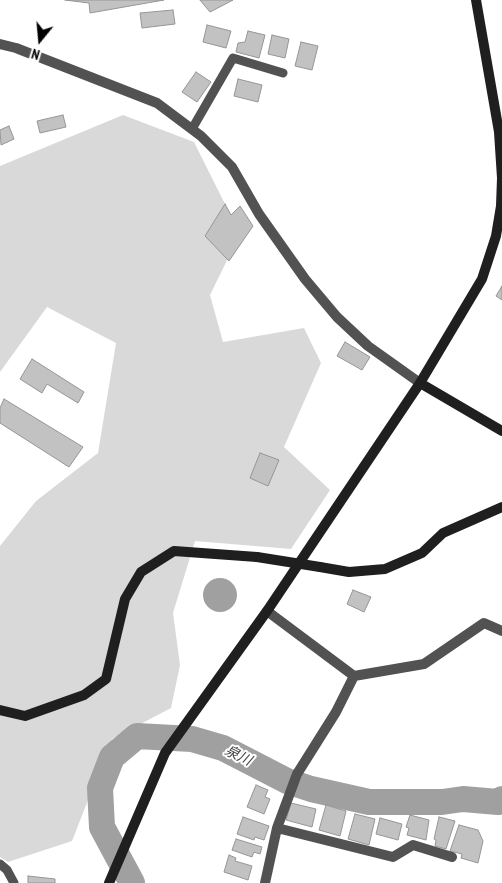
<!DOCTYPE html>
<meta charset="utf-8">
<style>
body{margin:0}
#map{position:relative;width:502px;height:883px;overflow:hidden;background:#fff;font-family:"PT Sans Narrow",sans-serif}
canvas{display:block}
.north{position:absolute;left:15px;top:15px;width:50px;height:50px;-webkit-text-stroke:4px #fff;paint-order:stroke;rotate:197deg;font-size:14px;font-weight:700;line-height:20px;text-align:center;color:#000}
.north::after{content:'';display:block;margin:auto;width:18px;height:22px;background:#000;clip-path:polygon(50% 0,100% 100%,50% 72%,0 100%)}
</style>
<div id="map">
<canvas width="502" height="883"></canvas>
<div class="north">N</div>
</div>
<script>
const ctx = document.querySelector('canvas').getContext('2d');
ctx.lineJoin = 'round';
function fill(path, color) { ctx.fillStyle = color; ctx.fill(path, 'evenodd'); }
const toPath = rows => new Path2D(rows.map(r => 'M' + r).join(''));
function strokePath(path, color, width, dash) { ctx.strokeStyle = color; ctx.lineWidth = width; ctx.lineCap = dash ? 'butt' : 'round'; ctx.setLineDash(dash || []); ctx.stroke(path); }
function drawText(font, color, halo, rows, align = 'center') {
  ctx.font = font + ' "PT Sans Narrow","Noto Sans JP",sans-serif'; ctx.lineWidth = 4; ctx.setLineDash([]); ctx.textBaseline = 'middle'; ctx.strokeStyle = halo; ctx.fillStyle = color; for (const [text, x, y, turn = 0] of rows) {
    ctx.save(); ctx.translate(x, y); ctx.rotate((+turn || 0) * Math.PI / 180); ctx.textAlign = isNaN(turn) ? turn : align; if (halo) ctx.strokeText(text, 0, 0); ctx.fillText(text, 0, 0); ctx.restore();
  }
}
fill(toPath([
 [123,115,194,142,240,234,210,295,223,342,304,328,321,363,284,447,330,490,291,549,195,541,173,613,180,665,171,708,112,739,72,841,8,862,0,857,0,546,36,501,98,453,116,343,47,307,0,372,0,166]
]), '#d9d9d9');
fill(toPath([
 '203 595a17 17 0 1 1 34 0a17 17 0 1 1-34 0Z'
]), '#a0a0a0');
strokePath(toPath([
 [132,883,102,827,100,788,112,757,137,736,192,739,223,748,287,781,311,789,369,802,442,802,463,799,498,802,502,799]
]), '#a0a0a0', 26);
const building = toPath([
 [65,0,164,0,90,13,89,3,65,0],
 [200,0,233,0,210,12,200,0],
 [173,10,175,24,142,28,140,13,173,10],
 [207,25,231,31,226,48,203,42,207,25],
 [248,31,265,35,259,58,236,52,238,43,245,42,248,31],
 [272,35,289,39,285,58,268,54,272,35],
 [301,42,318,46,312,70,295,66,301,42],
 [196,72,211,82,197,102,182,92,196,72],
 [238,79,262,85,258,102,234,96,238,79],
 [63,115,66,127,40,133,37,121,63,115],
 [9,126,14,139,1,145,0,130,9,126],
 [225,204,231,215,240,206,253,226,229,261,205,236,225,204],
 [502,286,502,300,496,296,502,286],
 [345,342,370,357,362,370,337,356,345,342],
 [32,359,84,392,78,403,47,384,42,393,20,379,32,359],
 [4,399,83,447,69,467,0,423,0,408,4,399],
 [260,453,279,460,268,486,250,478,260,453],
 [353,590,371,597,364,612,347,604,353,590],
 [256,785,268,790,265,797,270,799,264,814,247,807,256,785],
 [291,803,316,809,312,827,286,820,291,803],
 [326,805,346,811,340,836,319,830,326,805],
 [355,814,375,819,369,845,348,839,355,814],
 [410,815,429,820,426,840,407,835,409,828,406,827,410,815],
 [243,817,269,826,264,840,255,837,254,840,237,834,243,817],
 [439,817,455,821,446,849,435,846,436,840,434,839,439,817],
 [380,818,402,824,398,840,376,834,380,818],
 [459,825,478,830,483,841,478,863,461,858,462,854,450,851,459,825],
 [236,839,262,847,260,854,254,852,252,857,232,850,236,839],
 [229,855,236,858,235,861,252,866,248,880,224,872,229,855],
 [28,876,55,879,55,883,28,883,28,876]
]);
fill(building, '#c2c2c2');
strokePath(building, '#969696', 1);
strokePath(toPath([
 [192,129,233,58,283,73],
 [0,864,7,870,14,883]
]), '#525252', 9);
strokePath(toPath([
 [0,44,16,48,157,103,201,136,232,167,259,214,305,279,337,317,368,346,420,383],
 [267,611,354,676],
 [277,828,297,774,336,712,354,676,424,664,484,623,502,631],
 [265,883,277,828,393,857,413,845,452,857]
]), '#525252', 10);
strokePath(toPath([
 [420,383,502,431],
 [320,567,349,572,385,569,422,553,443,533,502,507],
 [0,710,25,716,84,695,106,679,125,599,141,572,174,551,257,557],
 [109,883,165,753,267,611,420,383,482,279,496,236,501,206,502,178,499,132,476,0]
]), '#1f1f1f', 10);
strokePath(toPath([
 [257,557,320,567]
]), '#1f1f1f', 10);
drawText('italic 14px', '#414141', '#fff', [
 ["泉川",238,756,26]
]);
</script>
